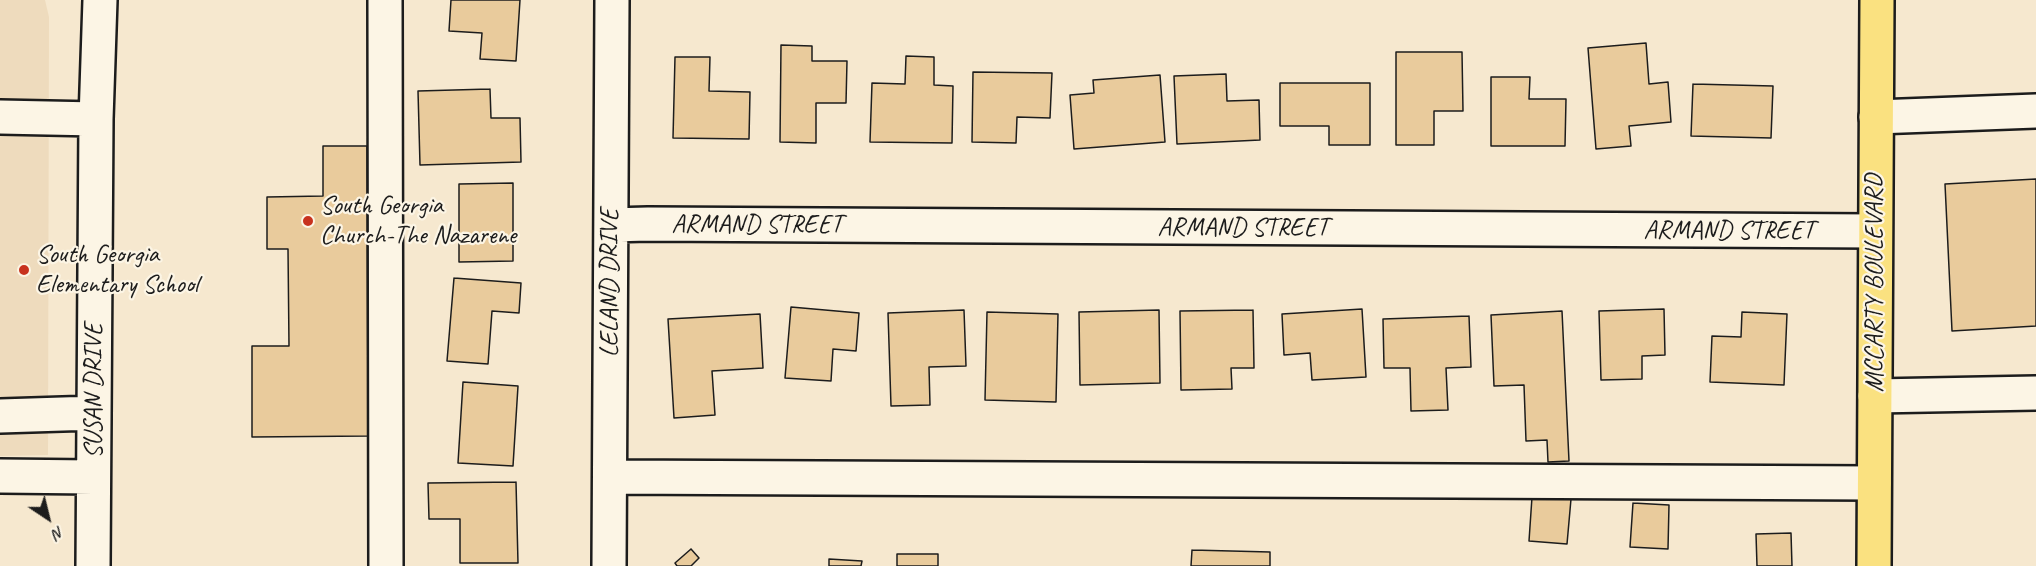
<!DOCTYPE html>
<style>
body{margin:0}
#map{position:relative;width:2036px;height:566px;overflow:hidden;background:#f6e8cf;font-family:Caveat,sans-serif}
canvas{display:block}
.north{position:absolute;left:18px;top:488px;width:60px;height:60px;-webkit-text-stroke:4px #fcf5e5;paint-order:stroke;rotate:145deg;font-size:16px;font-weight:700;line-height:24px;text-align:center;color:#1c1c1c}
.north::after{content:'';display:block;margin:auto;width:21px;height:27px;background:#1c1c1c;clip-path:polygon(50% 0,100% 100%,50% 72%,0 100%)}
</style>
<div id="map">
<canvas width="2036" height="566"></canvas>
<div class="north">N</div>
</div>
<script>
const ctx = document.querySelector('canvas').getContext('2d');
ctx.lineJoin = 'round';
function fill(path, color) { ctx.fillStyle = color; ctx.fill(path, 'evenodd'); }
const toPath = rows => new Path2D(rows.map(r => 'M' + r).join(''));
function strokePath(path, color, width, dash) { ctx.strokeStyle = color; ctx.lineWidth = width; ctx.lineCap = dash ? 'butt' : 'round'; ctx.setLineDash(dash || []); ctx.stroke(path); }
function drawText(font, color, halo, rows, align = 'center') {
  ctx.font = font + ' Caveat,sans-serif'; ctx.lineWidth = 4.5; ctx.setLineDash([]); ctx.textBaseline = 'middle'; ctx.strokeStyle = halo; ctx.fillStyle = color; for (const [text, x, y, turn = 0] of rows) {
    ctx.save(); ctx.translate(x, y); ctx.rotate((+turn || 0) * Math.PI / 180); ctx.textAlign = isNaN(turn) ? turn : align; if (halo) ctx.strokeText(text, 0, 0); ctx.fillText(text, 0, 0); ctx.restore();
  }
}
fill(toPath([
 [0,0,45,0,49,17,48,455,0,456]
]), '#eedbbd');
const building = toPath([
 [451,0,520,0,516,61,480,59,482,33,449,31,451,0],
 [1646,43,1649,84,1668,82,1671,122,1629,126,1631,146,1596,149,1588,48,1646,43],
 [781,45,812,46,812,61,847,61,846,103,816,103,816,143,780,142,781,45],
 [1396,52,1462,52,1463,111,1434,111,1434,145,1396,145,1396,52],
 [906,56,934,57,934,85,953,86,952,143,870,142,872,83,905,84,906,56],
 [675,57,710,57,709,91,750,92,749,139,673,138,675,57],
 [973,72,1052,73,1050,118,1017,117,1016,143,972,142,973,72],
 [1226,74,1227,101,1259,100,1260,140,1177,144,1174,76,1226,74],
 [1160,75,1165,142,1074,149,1070,95,1094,93,1093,80,1160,75],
 [1491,77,1530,77,1529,99,1566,99,1565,146,1491,146,1491,77],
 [1280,83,1370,83,1370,145,1329,145,1329,126,1280,126,1280,83],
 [1693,84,1773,86,1771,138,1691,136,1693,84],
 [490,89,491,118,520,118,521,162,420,165,418,91,490,89],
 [323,146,367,146,368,436,252,437,252,346,289,346,288,249,267,249,267,197,323,196,323,146],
 [2036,179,2036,326,1952,331,1945,184,2036,179],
 [513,183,513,261,459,262,459,184,513,183],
 [454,278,521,283,519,313,492,311,488,364,447,361,454,278],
 [791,307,859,313,856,351,833,349,831,381,785,378,791,307],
 [1362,309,1366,377,1312,380,1310,353,1284,355,1282,314,1362,309],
 [1664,309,1665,355,1642,356,1642,379,1601,380,1599,311,1664,309],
 [964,310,966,366,929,367,930,405,891,406,888,313,964,310],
 [1159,310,1160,383,1080,385,1079,312,1159,310],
 [1253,310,1254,368,1231,368,1232,389,1181,390,1180,311,1253,310],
 [1562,311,1569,461,1548,462,1547,440,1526,441,1524,385,1494,386,1491,315,1562,311],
 [987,312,1058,314,1056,402,985,400,987,312],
 [1742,312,1787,314,1784,385,1710,382,1712,336,1741,337,1742,312],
 [760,314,763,368,712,371,715,415,674,418,668,319,760,314],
 [1469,316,1471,367,1446,368,1448,410,1411,411,1410,368,1384,368,1383,319,1469,316],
 [463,382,518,386,513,466,458,463,463,382],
 [516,482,518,563,460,563,460,519,429,519,428,483,516,482],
 [1532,497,1571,499,1567,544,1529,541,1532,497],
 [1633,503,1669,505,1668,549,1630,547,1633,503],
 [1791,533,1792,566,1757,566,1756,534,1791,533],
 [691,549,699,558,691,566,677,566,675,563,691,549],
 [1192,550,1270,552,1270,566,1191,566,1192,550],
 [897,554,938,554,938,566,897,566,897,554],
 [829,559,862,561,861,566,829,566,829,559]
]);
fill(building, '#e9cb9c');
strokePath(building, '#1c1c1c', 1.5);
const minor = toPath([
 [385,0,386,566],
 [0,117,96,119],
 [1876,117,2036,111],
 [611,225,648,224,1875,231],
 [1875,396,2036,393],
 [0,416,94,413],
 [0,476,93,477],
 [610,477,1874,483],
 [93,566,96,119,100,0],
 [609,566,612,0]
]);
const major = toPath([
 [1874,566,1877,0]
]);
strokePath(minor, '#1c1c1c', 38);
strokePath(major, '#1c1c1c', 38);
strokePath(minor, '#fcf5e5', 33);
strokePath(major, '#fae180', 33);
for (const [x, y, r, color] of [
 [308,221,6,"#c8321e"],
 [24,270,6,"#c8321e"]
]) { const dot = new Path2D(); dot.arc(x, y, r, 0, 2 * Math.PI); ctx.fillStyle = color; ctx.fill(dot); strokePath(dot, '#fcf5e5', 2); }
drawText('26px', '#1c1c1c', '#fcf5e5', [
 ["South Georgia",320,206],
 ["Church-The Nazarene",320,236],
 ["South Georgia",36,255],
 ["Elementary School",36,285]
], 'left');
drawText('26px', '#1c1c1c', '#fcf5e5', [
 ["ARMAND STREET",757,225],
 ["ARMAND STREET",1243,228],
 ["ARMAND STREET",1729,231],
 ["LELAND DRIVE",610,283,-90],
 ["MCCARTY BOULEVARD",1875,283,-90],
 ["SUSAN DRIVE",94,391,-90]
]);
</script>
